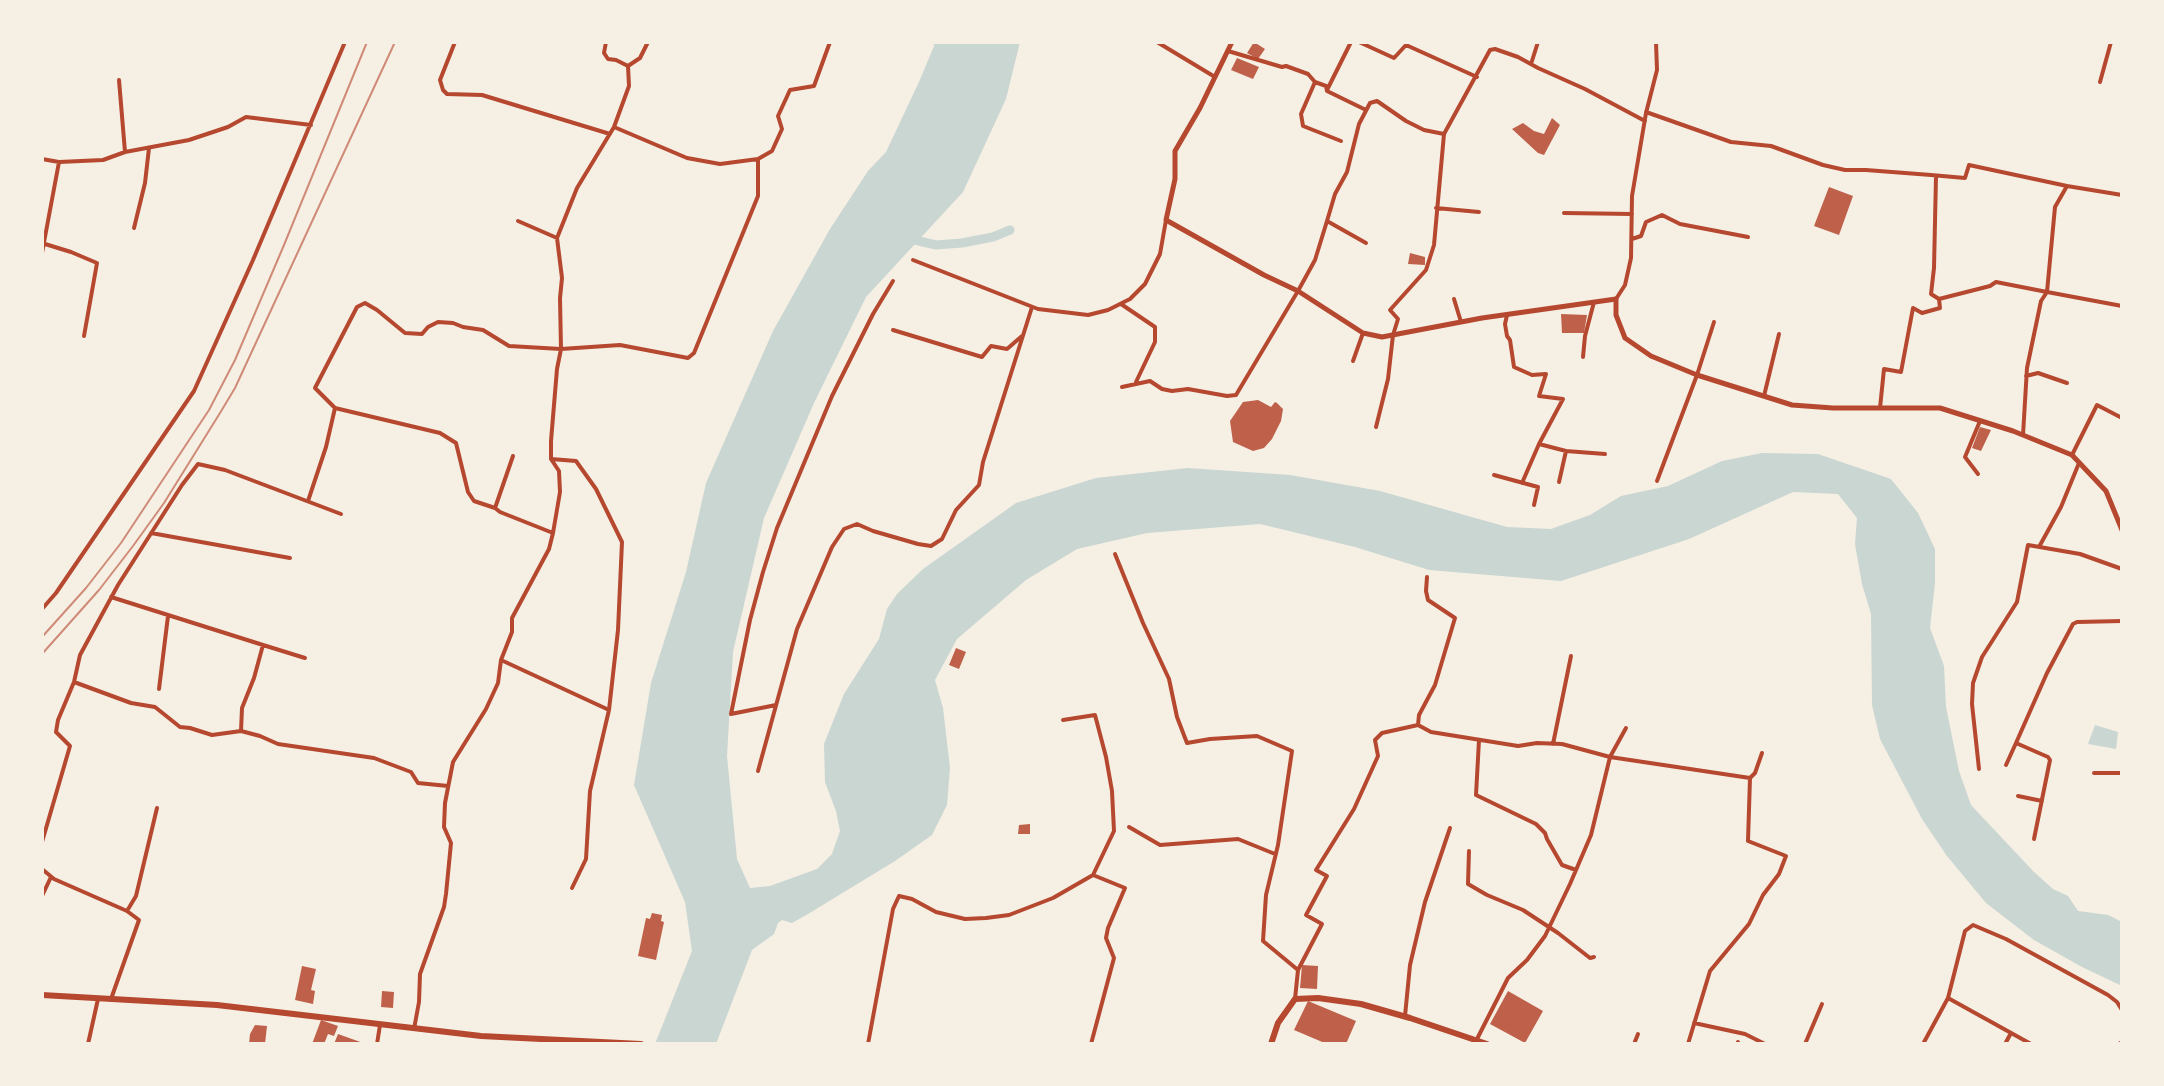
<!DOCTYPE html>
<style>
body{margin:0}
#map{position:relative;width:2164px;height:1086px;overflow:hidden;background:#f6efe4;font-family:Quicksand,sans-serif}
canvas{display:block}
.frame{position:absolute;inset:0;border:44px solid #f6efe4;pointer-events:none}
</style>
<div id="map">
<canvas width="2164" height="1086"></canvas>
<div class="frame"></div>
</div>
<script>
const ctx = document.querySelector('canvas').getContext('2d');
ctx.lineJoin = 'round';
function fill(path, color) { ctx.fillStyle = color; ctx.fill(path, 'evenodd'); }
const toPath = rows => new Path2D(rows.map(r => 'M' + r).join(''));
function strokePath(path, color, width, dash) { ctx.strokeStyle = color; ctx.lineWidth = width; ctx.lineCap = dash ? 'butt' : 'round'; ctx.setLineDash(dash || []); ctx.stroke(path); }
fill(toPath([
 [933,42,1020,42,1006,99,963,192,866,297,814,403,764,518,733,652,727,756,737,859,750,888,770,886,817,869,832,854,840,831,836,811,825,782,824,744,844,694,879,639,887,609,897,594,923,569,1016,503,1096,478,1188,468,1290,475,1380,491,1507,527,1551,529,1590,515,1621,496,1668,486,1722,461,1762,453,1818,454,1891,479,1918,513,1935,549,1935,583,1930,628,1944,666,1946,707,1959,771,1971,805,2034,872,2053,889,2068,896,2078,911,2108,915,2122,922,2122,986,2082,967,2034,940,1986,903,1947,856,1922,819,1880,739,1872,705,1871,614,1862,584,1855,544,1857,518,1838,494,1793,492,1689,539,1561,581,1429,570,1355,547,1260,524,1147,533,1077,549,1026,580,957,639,935,680,943,708,950,768,947,805,932,835,895,861,808,914,792,923,782,920,778,923,774,934,752,950,716,1044,655,1044,692,951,685,902,634,785,651,683,686,572,706,483,773,331,830,229,868,171,886,152,919,82,934,46],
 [2095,725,2118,732,2116,749,2088,744]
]), '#c9d6d2');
strokePath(toPath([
 [915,240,936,245,962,243,993,237,1010,230]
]), '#c9d6d2', 9);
fill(toPath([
 [1254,42,1265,49,1258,59,1247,53],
 [1237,58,1259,67,1253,79,1231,70],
 [1552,118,1560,125,1544,155,1538,153,1512,129,1523,123,1534,131,1544,134],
 [1829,187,1853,196,1839,235,1814,226],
 [1410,253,1425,257,1425,265,1408,264],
 [1561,314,1587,315,1584,333,1562,333],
 [1258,400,1271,407,1275,402,1277,403,1283,409,1281,421,1272,439,1264,448,1253,451,1233,442,1230,421,1243,402],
 [1980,427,1991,430,1981,451,1972,448],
 [956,648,966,652,959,669,949,665],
 [1030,824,1030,834,1018,834,1019,825],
 [652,913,662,915,661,921,664,922,656,960,638,956,646,918,650,919],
 [1302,965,1318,966,1317,989,1300,988],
 [302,966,316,969,311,990,315,991,313,1004,295,1000],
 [382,991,394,992,393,1008,381,1007],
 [1508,991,1543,1011,1525,1043,1490,1024],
 [1308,1001,1356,1021,1346,1044,1327,1044,1294,1030],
 [321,1020,338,1026,334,1036,328,1034,324,1044,312,1044],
 [255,1025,267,1026,265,1044,249,1044,250,1034],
 [338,1034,366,1044,334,1044]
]), '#bf614a');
strokePath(toPath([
 [455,42,440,80,443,90,447,94,482,95,610,134],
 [1157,42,1215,77],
 [1359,42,1394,58,1406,45,1477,77],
 [1228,51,1282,67,1286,66,1308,74,1315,82],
 [1531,64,1538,42],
 [628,66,640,58,648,42],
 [119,80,125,152],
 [2100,82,2111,42],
 [1327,90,1351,42],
 [1646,112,1731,142,1771,146,1823,165,1845,170,1866,170,1931,175,1965,178,1969,165,2067,186,2055,207,2047,292,1996,282,1990,286,1939,299,1931,294,1934,268,1936,176],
 [614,127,687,158,720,164,758,159,772,151,782,129,778,116,790,90,814,86,830,42],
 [1341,141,1303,126,1301,114,1315,82,1326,86,1327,91,1366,110],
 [42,159,59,162,103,160,125,152,189,140,228,127,246,117,311,125],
 [2067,186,2122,195],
 [1436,208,1479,212],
 [1564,213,1632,214],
 [518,221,557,238],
 [134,228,145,183,149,148],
 [1632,239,1641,236,1646,222,1662,215,1680,224,1748,237],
 [1366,243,1327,221,1335,194,1347,172,1359,124,1370,103,1377,101,1406,121,1424,130,1444,134],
 [45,244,71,252,97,263,84,336],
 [42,253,59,162],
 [913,260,1038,309,1088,315,1108,310,1130,299,1145,284,1160,254,1166,220],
 [1454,299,1461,322],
 [1616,299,1625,285,1631,258,1632,196,1646,113,1657,70,1656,42],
 [1121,304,1155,327,1155,342,1136,382],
 [1507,315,1505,324,1507,336,1510,340,1514,367,1532,375,1546,374,1539,396,1563,399,1539,444,1566,451,1559,482],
 [893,330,982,357,991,346,1007,349,1022,336],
 [1583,357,1585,336,1594,302],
 [1353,361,1363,333],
 [2026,376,2038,373,2067,383],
 [1122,387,1150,381,1162,389,1172,391,1188,389,1227,396,1236,395,1298,291,1315,260,1327,221],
 [1764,396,1779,334],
 [1880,408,1884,369,1901,372,1913,308,1922,313,1940,308,1939,299],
 [1376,427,1388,379,1393,335,1398,319,1390,310,1426,270,1434,245,1444,134,1490,50,1495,49,1518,57,1538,68,1585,89,1645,121],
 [2023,435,2027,368,2041,301,2047,292,2122,306],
 [1566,451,1605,454],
 [2072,455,2097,405,2122,418],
 [513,456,495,508,500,512,553,533],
 [551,459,576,461,596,489,622,542,618,630,609,710,590,791,586,859,572,888],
 [1978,474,1965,457,1980,421],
 [1494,475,1538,487,1534,505],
 [1657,481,1697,375,1714,322],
 [1522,483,1539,444],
 [308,501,326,447,335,408],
 [495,508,474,501,468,492,456,443,440,433,335,408,315,388,357,307,365,303,377,310,405,333,422,334,428,327,438,322,453,323,463,327,483,330,509,346,561,349,620,345,688,358,694,353,758,196,758,159],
 [151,533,290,558],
 [2039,547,2061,507,2079,463],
 [1115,554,1143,623,1169,679,1177,717,1187,743,1210,739,1257,736,1292,751,1278,845,1266,895,1263,941,1298,970,1295,999],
 [1427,577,1426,591,1428,600,1455,618,1435,685,1419,715,1418,725,1431,732,1518,746,1537,743,1562,744,1610,757,1591,835,1570,884,1545,936,1527,960,1508,978,1477,1039],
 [111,597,263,645,254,678,242,708,241,731],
 [42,609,56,593,194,391,253,260,345,42],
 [263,645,305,658],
 [501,660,609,710],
 [74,682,131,703,155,707,180,727,190,728,212,735,241,731,260,736,278,744,374,758,411,772,418,783,448,786],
 [159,689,168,616],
 [776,705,731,714,750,620,763,572,777,528,832,396,873,314,893,281],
 [1063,720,1095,715,1106,757,1112,791,1114,831,1093,875],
 [1626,728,1610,757,1750,778,1755,773,1762,753],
 [1479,740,1476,795,1536,824,1545,833,1547,839,1562,865,1576,870],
 [1553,744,1571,656],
 [2006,765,2016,743],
 [1979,769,1972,704,1973,683,1982,657,2017,602,2028,545,2080,554,2122,569],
 [758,771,797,629,832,547,844,529,857,524,873,531,918,544,931,546,942,539,956,510,979,485,983,462,1032,307],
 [2094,773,2122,773],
 [2018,796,2042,801],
 [1129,827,1160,845,1238,839,1275,854],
 [2034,839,2050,760,2048,757,2016,743,2047,673,2073,624,2077,622,2122,621],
 [42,842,70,746,56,732,58,720,74,682,80,655,118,585,182,485,198,464,225,470,341,514],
 [1469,851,1468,884,1487,895,1523,910,1558,933,1590,958,1594,957],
 [42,869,54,879,127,911,139,920,111,999],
 [42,896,51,877],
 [127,911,136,896,157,808],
 [1298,970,1322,924,1306,915,1327,876,1316,870,1354,809,1378,756,1375,740,1382,733,1418,725],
 [1405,1016,1410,965,1425,902,1450,828],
 [1694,1023,1745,1034,1765,1044],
 [414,1029,419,1002,420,974,444,907,446,894,451,843,444,827,445,803,453,762,486,709,498,683,501,660,512,632,512,618,549,549,553,533,560,492,559,471,551,459,551,441,557,369,561,349,560,298,562,278,557,238,577,188,614,127,629,86,628,66,616,60,608,59,604,53,606,42],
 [88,1044,98,999],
 [377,1044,380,1025],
 [868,1044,893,909,899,896,912,899,936,912,965,919,986,918,1009,915,1053,898,1093,875,1125,888,1108,928,1106,938,1114,958,1091,1044],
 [1634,1044,1638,1034],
 [1688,1044,1710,971,1749,924,1763,895,1779,874,1786,856,1748,841,1750,778],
 [1737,1044,1738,1042],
 [1805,1044,1822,1004],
 [1923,1044,1948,998],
 [2005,1044,2011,1033],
 [2031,1044,1948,998,1965,931,1973,925,2006,939,2108,995,2117,1002,2122,1010],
 [2119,1044,2122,1042]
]), '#b5482f', 4);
strokePath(toPath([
 [1232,42,1200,108,1175,151,1175,179,1166,220,1264,275,1298,291,1363,333,1382,337,1482,318,1616,299,1616,315,1625,338,1651,356,1697,375,1792,405,1833,408,1940,408,2013,431,2072,455,2106,491,2122,530]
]), '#b5482f', 5);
strokePath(toPath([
 [42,995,217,1005,481,1036,641,1044],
 [1271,1044,1278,1023,1295,999,1318,998,1361,1004,1410,1018,1487,1044]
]), '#b5482f', 6);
strokePath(toPath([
 [42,637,86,588,121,543,209,410,235,360,284,245,367,42],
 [42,654,99,590,133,546,164,503,220,413,235,388,395,42]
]), '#cf8b77', 2);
</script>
